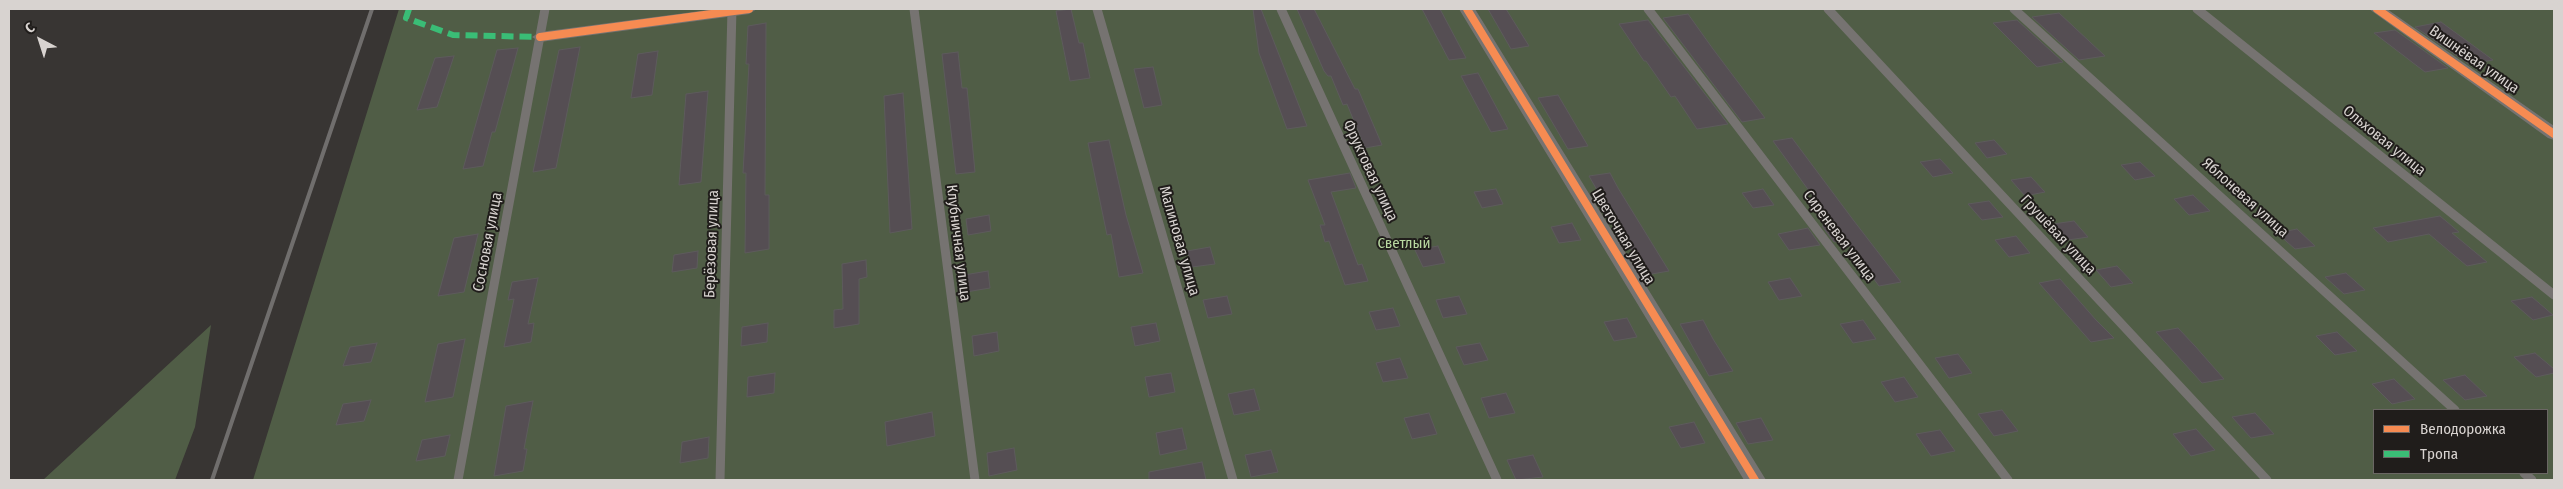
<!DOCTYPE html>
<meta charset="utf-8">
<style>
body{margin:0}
#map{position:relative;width:2563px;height:489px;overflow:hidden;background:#383533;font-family:"Fira Sans Condensed",sans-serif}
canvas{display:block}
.frame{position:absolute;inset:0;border:10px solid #d8d3d0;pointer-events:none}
.legend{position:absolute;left:2373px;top:409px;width:175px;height:65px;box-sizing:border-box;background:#201d1b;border:1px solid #6a6663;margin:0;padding:6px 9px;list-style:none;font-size:15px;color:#d8d3d0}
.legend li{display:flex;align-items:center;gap:10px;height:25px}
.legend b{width:25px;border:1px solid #6a6663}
.north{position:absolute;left:15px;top:15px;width:50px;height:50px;-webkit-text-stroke:4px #201d1b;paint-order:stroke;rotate:320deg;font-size:14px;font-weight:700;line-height:20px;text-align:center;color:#d8d3d0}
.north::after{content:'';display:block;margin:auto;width:18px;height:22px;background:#d8d3d0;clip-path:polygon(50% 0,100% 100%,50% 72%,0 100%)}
</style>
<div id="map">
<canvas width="2563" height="489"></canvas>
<div class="frame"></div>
<ul class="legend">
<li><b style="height:6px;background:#f68b52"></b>Велодорожка</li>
<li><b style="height:6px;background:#3abd76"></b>Тропа</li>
</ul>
<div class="north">С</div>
</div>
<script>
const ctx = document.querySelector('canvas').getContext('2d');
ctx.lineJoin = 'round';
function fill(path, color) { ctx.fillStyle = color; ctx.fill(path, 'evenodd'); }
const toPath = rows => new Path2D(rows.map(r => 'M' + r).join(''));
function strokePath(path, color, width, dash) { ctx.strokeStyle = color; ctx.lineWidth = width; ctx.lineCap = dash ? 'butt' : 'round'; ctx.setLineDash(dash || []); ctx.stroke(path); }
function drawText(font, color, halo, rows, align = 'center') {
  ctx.font = font + ' "Fira Sans Condensed",sans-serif'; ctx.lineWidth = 4; ctx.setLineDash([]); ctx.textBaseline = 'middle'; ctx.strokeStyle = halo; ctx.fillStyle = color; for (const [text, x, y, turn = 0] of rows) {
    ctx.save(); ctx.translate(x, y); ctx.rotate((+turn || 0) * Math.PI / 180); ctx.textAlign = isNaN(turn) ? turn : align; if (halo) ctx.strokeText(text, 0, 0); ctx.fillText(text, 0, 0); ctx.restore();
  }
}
fill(toPath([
 [399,9,2554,9,2554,480,253,480],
 [2374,410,2547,410,2547,473,2374,473],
 [211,325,195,427,175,480,43,480]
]), '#505d46');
const building = toPath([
 [1071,9,1079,43,1083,43,1090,78,1070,81,1056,11,1071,9],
 [1253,9,1261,9,1307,126,1287,129,1259,53,1253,9],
 [1297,9,1314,9,1355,89,1358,89,1382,145,1365,148,1347,104,1343,105,1331,76,1328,76,1324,71,1297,9],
 [1422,9,1440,9,1466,58,1449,60,1422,9],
 [1488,9,1506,9,1529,46,1511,49,1488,9],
 [2059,13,2105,56,2079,60,2032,17,2059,13],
 [1688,14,1713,49,1765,118,1742,122,1663,18,1688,14],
 [1648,20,1728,124,1697,129,1675,96,1671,97,1646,61,1644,61,1619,24,1648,20],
 [2017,20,2063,62,2037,67,1993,23,2017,20],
 [2441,22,2493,60,2469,64,2415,27,2441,22],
 [766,23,765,195,769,195,769,249,745,253,746,173,743,173,749,64,746,64,748,26,766,23],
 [2395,30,2448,68,2425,72,2374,33,2395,30],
 [580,47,556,168,533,172,559,50,580,47],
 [518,48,495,132,492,132,483,166,463,169,497,50,518,48],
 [658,51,652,95,631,98,638,54,658,51],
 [958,52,962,88,967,88,975,172,956,174,942,54,958,52],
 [454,56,437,107,417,110,435,58,454,56],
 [1153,67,1162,105,1144,108,1134,69,1153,67],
 [1478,73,1508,129,1491,132,1461,76,1478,73],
 [708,91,701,182,679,185,686,94,708,91],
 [903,93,912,229,890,233,884,96,903,93],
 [1558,95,1588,146,1568,149,1538,98,1558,95],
 [1792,138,1854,221,1901,282,1879,286,1845,240,1834,242,1822,226,1833,224,1773,141,1792,138],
 [1109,140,1126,215,1143,273,1119,277,1111,234,1107,235,1088,143,1109,140],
 [1994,140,2007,154,1987,158,1975,143,1994,140],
 [1940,159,1953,173,1933,177,1920,162,1940,159],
 [2140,162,2155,176,2135,180,2121,165,2140,162],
 [1350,173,1356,188,1331,192,1358,265,1362,264,1368,281,1345,285,1329,241,1325,242,1320,225,1325,225,1308,180,1350,173],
 [1610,173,1618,188,1669,271,1646,275,1622,234,1589,176,1610,173],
 [2031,177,2045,192,2025,196,2011,180,2031,177],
 [1496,189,1503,204,1482,208,1474,192,1496,189],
 [1763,189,1774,205,1753,208,1742,193,1763,189],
 [2193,195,2210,211,2189,215,2174,199,2193,195],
 [1989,201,2003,217,1982,220,1968,204,1989,201],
 [989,215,991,231,968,235,966,219,989,215],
 [2440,216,2459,232,2452,233,2487,262,2467,266,2429,234,2388,242,2373,228,2440,216],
 [2074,221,2088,237,2068,240,2053,224,2074,221],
 [1572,223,1581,240,1559,243,1551,227,1572,223],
 [1808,228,1820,245,1789,250,1778,234,1808,228],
 [2297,229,2315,246,2295,249,2277,233,2297,229],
 [478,234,464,292,438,296,454,238,478,234],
 [2016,236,2030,253,2009,257,1995,240,2016,236],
 [1438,246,1445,263,1423,267,1415,250,1438,246],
 [1210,247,1215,264,1192,267,1187,251,1210,247],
 [698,251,697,268,672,272,674,255,698,251],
 [866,260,867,277,859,279,859,324,834,328,834,310,843,309,842,264,866,260],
 [2117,266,2133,283,2111,287,2096,270,2117,266],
 [988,271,990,288,966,292,964,275,988,271],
 [2346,273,2365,290,2344,294,2325,277,2346,273],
 [538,278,528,324,534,323,531,342,504,347,514,299,508,300,512,282,538,278],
 [1790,278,1802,296,1779,300,1768,282,1790,278],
 [2060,279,2096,320,2114,338,2091,342,2039,283,2060,279],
 [1227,296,1232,314,1208,318,1203,300,1227,296],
 [1459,296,1467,314,1443,318,1436,300,1459,296],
 [2532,297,2553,315,2533,320,2511,301,2532,297],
 [1393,308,1400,326,1376,330,1369,312,1393,308],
 [1627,318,1637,337,1614,341,1604,322,1627,318],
 [1703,320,1713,339,1733,371,1709,376,1680,324,1703,320],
 [1863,320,1876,339,1853,343,1840,324,1863,320],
 [768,323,767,342,741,346,742,327,768,323],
 [1156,323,1160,341,1135,346,1131,327,1156,323],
 [2178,328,2195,346,2224,379,2202,383,2156,332,2178,328],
 [997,332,999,351,974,356,972,336,997,332],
 [2337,332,2357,351,2335,355,2316,336,2337,332],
 [465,339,453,397,425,402,438,344,465,339],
 [377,343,371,362,343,366,350,347,377,343],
 [1480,343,1488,360,1464,365,1456,347,1480,343],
 [2535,353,2554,369,2554,373,2536,377,2514,357,2535,353],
 [1958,354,1972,373,1949,378,1935,358,1958,354],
 [1400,358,1408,378,1383,382,1376,363,1400,358],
 [775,373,774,393,747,397,748,377,775,373],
 [1171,373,1175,392,1149,397,1145,377,1171,373],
 [2465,375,2487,396,2465,400,2443,380,2465,375],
 [1904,377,1918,397,1895,402,1881,382,1904,377],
 [2394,379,2415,399,2392,404,2372,384,2394,379],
 [1254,389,1260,410,1234,415,1228,394,1254,389],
 [1506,393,1515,413,1489,418,1481,398,1506,393],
 [371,400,364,421,336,425,343,404,371,400],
 [533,401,524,449,527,449,523,471,494,476,506,406,533,401],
 [2002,410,2018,431,1994,436,1978,414,2002,410],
 [932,412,935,436,887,446,885,422,932,412],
 [1429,413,1437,434,1412,439,1404,418,1429,413],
 [2255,413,2274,434,2251,438,2232,417,2255,413],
 [1761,418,1773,440,1748,444,1736,423,1761,418],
 [1694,422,1705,443,1681,448,1669,427,1694,422],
 [1182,428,1187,449,1160,455,1156,433,1182,428],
 [2196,429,2215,450,2191,456,2173,434,2196,429],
 [1940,430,1955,451,1931,456,1916,434,1940,430],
 [450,435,445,456,416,461,422,440,450,435],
 [709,437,708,458,680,463,682,442,709,437],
 [1014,448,1017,470,989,476,987,453,1014,448],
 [1271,450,1278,472,1251,477,1245,455,1271,450],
 [1533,455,1543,477,1516,480,1507,460,1533,455],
 [1202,462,1206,480,1149,480,1149,472,1202,462]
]);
fill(building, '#554e53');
strokePath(building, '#5d5b5c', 1);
strokePath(toPath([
 [914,9,975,480],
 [1097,9,1233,480],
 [1281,9,1497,480],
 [1648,9,2008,480],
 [1828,9,2267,480],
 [2014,9,2455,410],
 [2197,9,2554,295],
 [2524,473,2532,480],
 [458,480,545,9],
 [720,480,732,9]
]), '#767371', 9);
fill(toPath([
 [716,9,757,9,749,14,540,42,532,37,540,32,716,9],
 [1459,9,1475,9,1766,480,1744,480,1459,9],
 [2369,9,2387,9,2554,126,2554,140,2548,138,2369,9]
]), '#767371');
strokePath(toPath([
 [212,480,372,9]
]), '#706e6d', 4);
strokePath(toPath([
 [409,9,406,18,453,35,540,37]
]), '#3abd76', 6, [12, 6]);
strokePath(toPath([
 [1467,9,1755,480],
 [2377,9,2554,134],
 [540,37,749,9]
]), '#f68b52', 8);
drawText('15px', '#d8d3d0', '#201d1b', [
 ["Вишнёвая улица",2474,60,35],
 ["Ольховая улица",2384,141,39],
 ["Фруктовая улица",1370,171,65],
 ["Яблоневая улица",2245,198,42],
 ["Грушёвая улица",2058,235,47],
 ["Сиреневая улица",1839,236,53],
 ["Цветочная улица",1623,237,59],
 ["Малиновая улица",1179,241,74],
 ["Сосновая улица",488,242,-79],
 ["Клубничная улица",958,243,83],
 ["Берёзовая улица",712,244,-88]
]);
drawText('15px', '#b9d8a1', '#201d1b', [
 ["Светлый",1404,244]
]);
</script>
